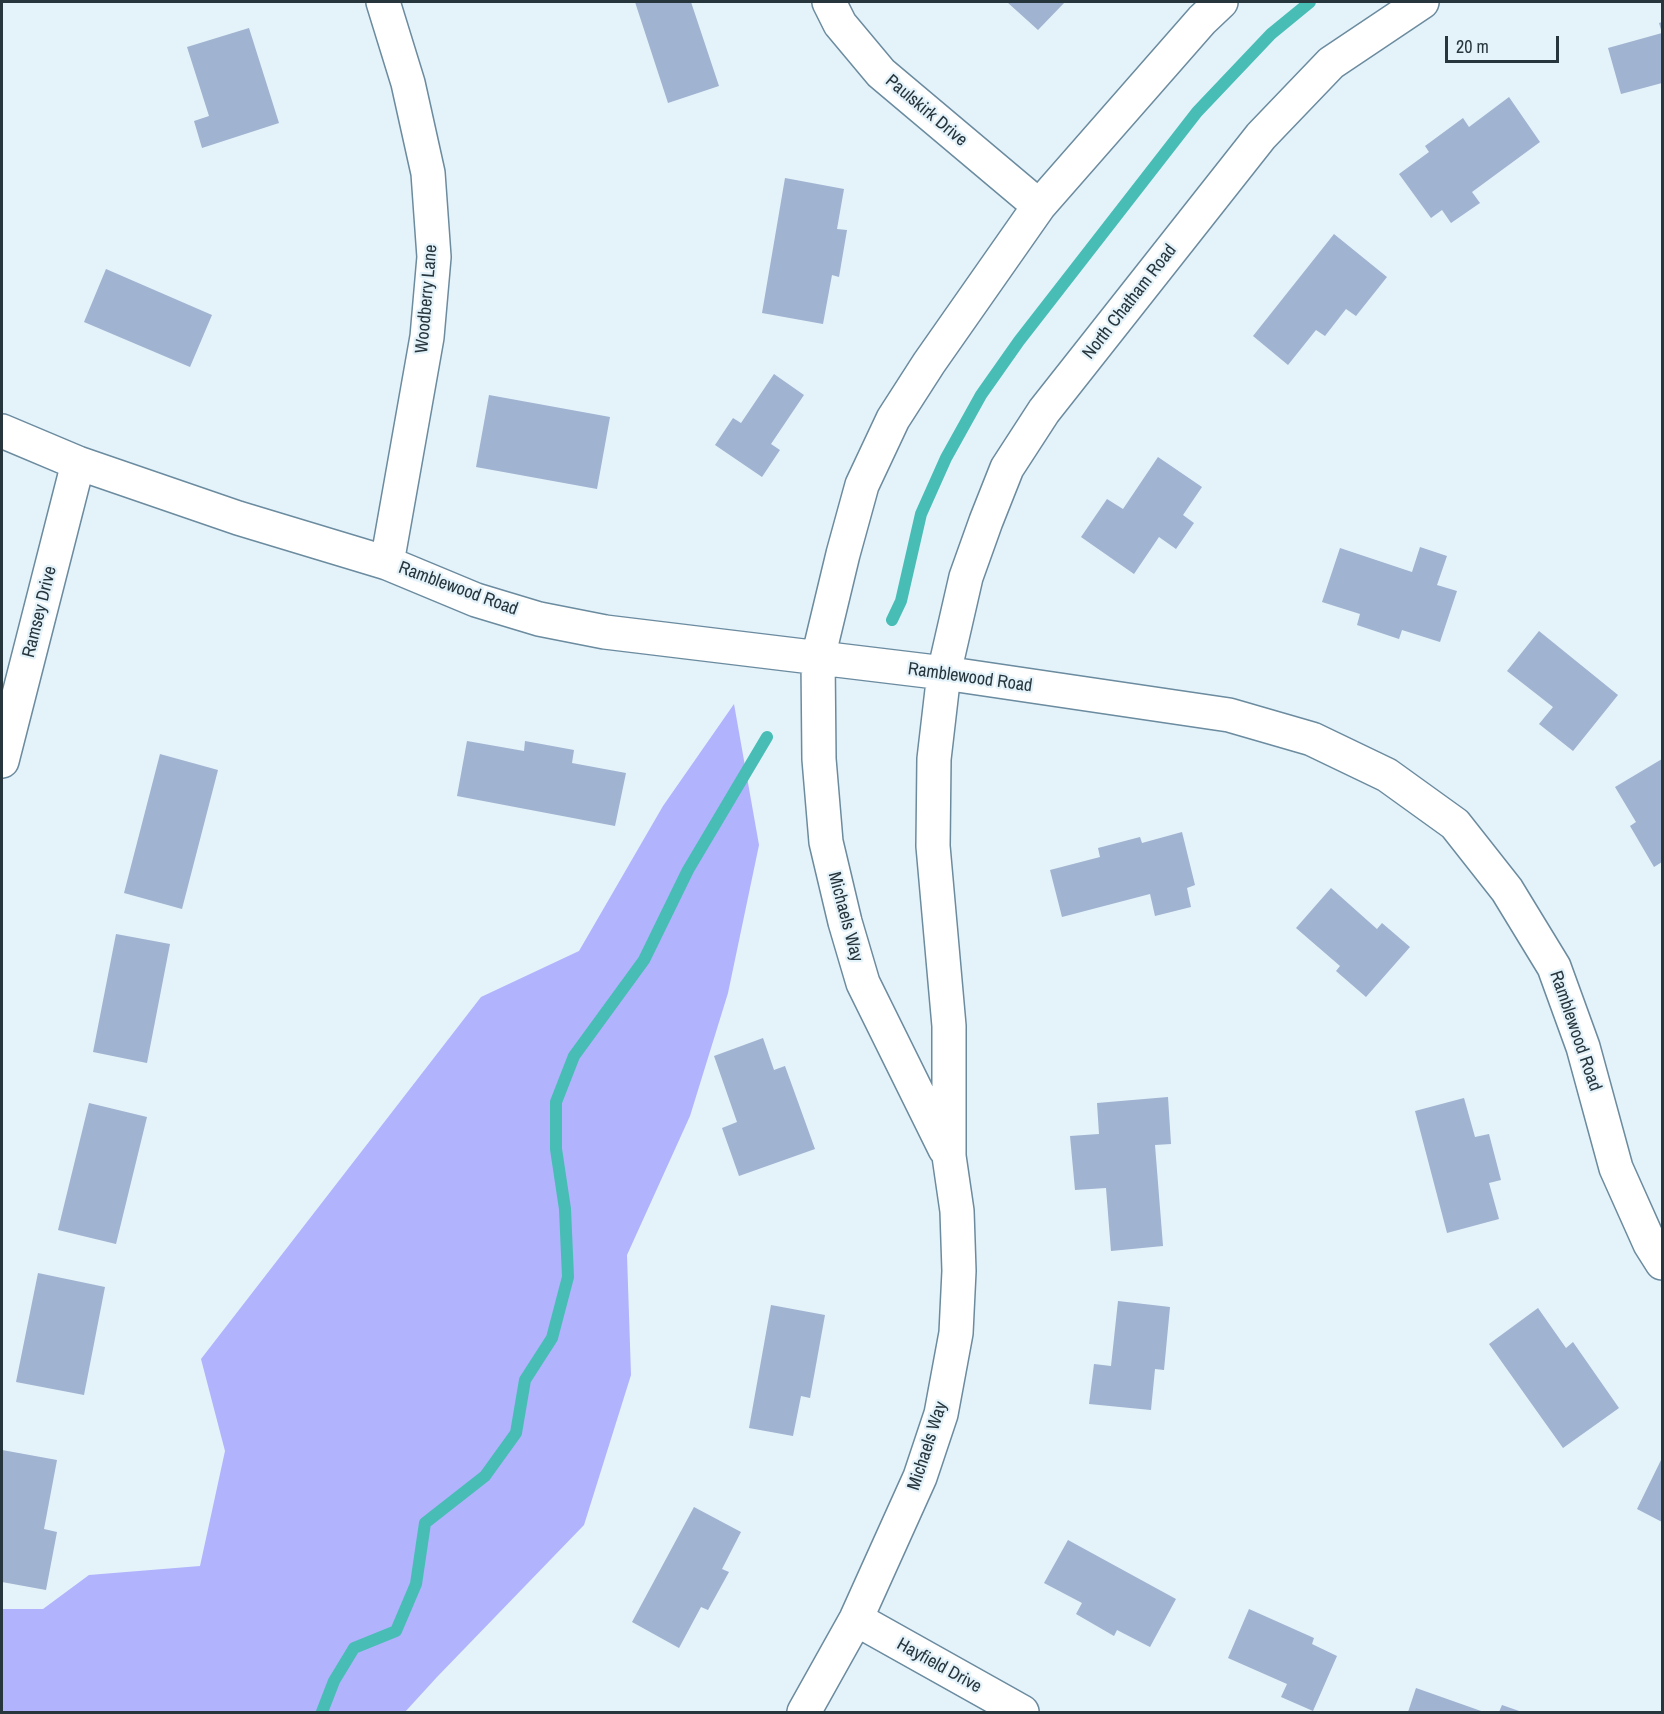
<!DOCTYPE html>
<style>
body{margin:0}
#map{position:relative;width:1664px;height:1714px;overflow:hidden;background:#e4f2fa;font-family:"Archivo Narrow",sans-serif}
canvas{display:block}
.frame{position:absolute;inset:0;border:3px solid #27353d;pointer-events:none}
.scale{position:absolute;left:1445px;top:36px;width:114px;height:27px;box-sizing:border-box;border:3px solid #27353d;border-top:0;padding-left:8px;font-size:18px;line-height:21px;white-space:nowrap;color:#27353d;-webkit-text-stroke:4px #e4f2fa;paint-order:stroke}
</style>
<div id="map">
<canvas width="1664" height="1714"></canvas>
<div class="frame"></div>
<div class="scale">20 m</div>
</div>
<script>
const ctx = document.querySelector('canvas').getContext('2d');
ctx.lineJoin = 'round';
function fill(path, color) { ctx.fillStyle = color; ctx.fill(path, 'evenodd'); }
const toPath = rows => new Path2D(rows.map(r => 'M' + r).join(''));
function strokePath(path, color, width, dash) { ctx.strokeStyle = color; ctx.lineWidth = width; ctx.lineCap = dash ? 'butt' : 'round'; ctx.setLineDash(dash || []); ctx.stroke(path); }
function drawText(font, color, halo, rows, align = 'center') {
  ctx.font = font + ' "Archivo Narrow",sans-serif'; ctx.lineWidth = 4.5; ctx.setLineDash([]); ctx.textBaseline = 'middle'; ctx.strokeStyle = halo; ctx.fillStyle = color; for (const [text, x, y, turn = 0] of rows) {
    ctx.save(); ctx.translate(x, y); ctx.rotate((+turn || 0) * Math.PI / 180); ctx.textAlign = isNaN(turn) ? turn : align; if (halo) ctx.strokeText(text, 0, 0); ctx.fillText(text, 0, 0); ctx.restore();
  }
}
fill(toPath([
 [734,704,759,845,728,993,690,1116,627,1255,631,1375,584,1525,437,1677,405,1712,2,1712,2,1609,43,1609,89,1575,200,1566,225,1451,201,1359,481,997,579,951,663,806]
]), '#b1b3fd');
strokePath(toPath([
 [892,620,901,601,921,514,946,458,981,395,1019,341,1197,112,1271,34,1310,2],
 [322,1712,334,1681,354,1648,396,1631,416,1584,425,1523,485,1476,516,1433,525,1380,552,1338,568,1277,565,1209,556,1149,556,1102,574,1056,644,960,688,870,767,737]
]), '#48bdb5', 12);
fill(toPath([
 [635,2,691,2,719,86,668,103],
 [1007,2,1065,2,1038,30],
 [1662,22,1662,83,1621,94,1608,48,1662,33,1659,23],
 [249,28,279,123,202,148,194,121,209,116,187,47],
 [1509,97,1540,142,1472,192,1480,203,1451,223,1442,210,1431,218,1399,174,1429,152,1425,146,1463,118,1469,127],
 [785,178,844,189,837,229,847,230,839,277,832,275,823,324,762,313],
 [1334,234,1387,277,1356,316,1346,309,1325,336,1316,330,1288,365,1253,336],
 [106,269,212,315,190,367,84,322],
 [774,374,804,395,771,444,780,450,762,477,715,445,733,418,741,423],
 [489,395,610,417,597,489,476,467],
 [1158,457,1202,487,1183,515,1194,523,1176,549,1159,537,1134,574,1081,537,1107,499,1123,509],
 [1420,547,1447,556,1437,585,1457,591,1440,642,1402,630,1399,639,1357,625,1360,614,1322,602,1340,548,1412,572],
 [1539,631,1618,695,1573,751,1539,724,1553,707,1507,671],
 [467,741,524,751,525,741,574,750,572,763,626,773,615,826,457,796],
 [160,754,218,770,182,909,124,893],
 [1662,759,1662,862,1654,867,1630,826,1636,822,1615,787],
 [1182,832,1195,885,1187,888,1191,907,1155,916,1150,894,1062,917,1050,870,1100,857,1098,848,1140,837,1142,843],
 [1331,888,1377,929,1382,923,1410,947,1366,997,1336,971,1340,966,1296,928],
 [116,934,170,944,147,1063,93,1052],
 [763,1038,774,1070,785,1066,815,1149,739,1176,722,1128,737,1122,714,1056],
 [1168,1097,1171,1144,1155,1145,1163,1246,1111,1251,1106,1188,1075,1190,1070,1136,1099,1134,1097,1103],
 [1464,1098,1475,1137,1489,1134,1501,1180,1489,1183,1499,1219,1447,1233,1415,1111],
 [89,1103,147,1117,116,1244,58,1230],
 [38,1273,105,1287,84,1395,16,1382],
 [1118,1301,1170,1307,1164,1370,1155,1369,1151,1410,1089,1404,1094,1364,1111,1366],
 [771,1305,825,1315,810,1398,801,1396,793,1436,749,1428],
 [1538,1308,1566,1348,1573,1342,1619,1408,1563,1448,1489,1344],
 [2,1450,57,1460,44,1529,57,1532,46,1590,2,1582],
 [1662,1458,1662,1522,1637,1509],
 [694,1507,741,1532,722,1569,729,1572,708,1610,701,1607,679,1648,632,1622],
 [1068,1540,1176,1599,1150,1647,1117,1630,1114,1636,1076,1614,1082,1603,1044,1583],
 [1249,1609,1314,1638,1312,1644,1337,1656,1313,1711,1281,1697,1287,1684,1228,1658],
 [1416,1688,1484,1712,1408,1712],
 [1502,1705,1522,1712,1499,1712]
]), '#a0b3d0');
const street = toPath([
 [383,2,408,83,428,173,434,257,427,337,387,563],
 [829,2,840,24,881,73,1039,206],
 [2,431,78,463,238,518,387,563,476,600,539,619,605,632,944,673,1229,715,1312,739,1387,775,1455,824,1507,890,1554,967,1583,1047,1616,1168,1650,1244,1662,1263],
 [2,761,78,463],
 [945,1149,863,983,845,922,826,842,819,759,818,658,843,554,862,485,893,419,929,363,1039,206,1202,20,1221,2],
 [856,1619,1022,1712],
 [804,1712,856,1619,920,1477,941,1414,956,1333,959,1271,957,1211,949,1156,949,1026,933,846,934,759,944,673,966,577,986,521,1007,468,1044,411,1261,136,1331,63,1422,2]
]);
strokePath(street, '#6b8b9f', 36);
strokePath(street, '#fff', 33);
drawText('18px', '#27353d', '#e4f2fa', [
 ["Paulskirk Drive",926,111,40],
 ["Woodberry Lane",427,299,-85],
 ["North Chatham Road",1130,302,-52],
 ["Ramblewood Road",458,589,20],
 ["Ramsey Drive",40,612,-76],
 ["Ramblewood Road",970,678,8],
 ["Michaels Way",845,917,75],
 ["Ramblewood Road",1575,1031,71],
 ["Michaels Way",928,1446,-72],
 ["Hayfield Drive",939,1666,29]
]);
</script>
